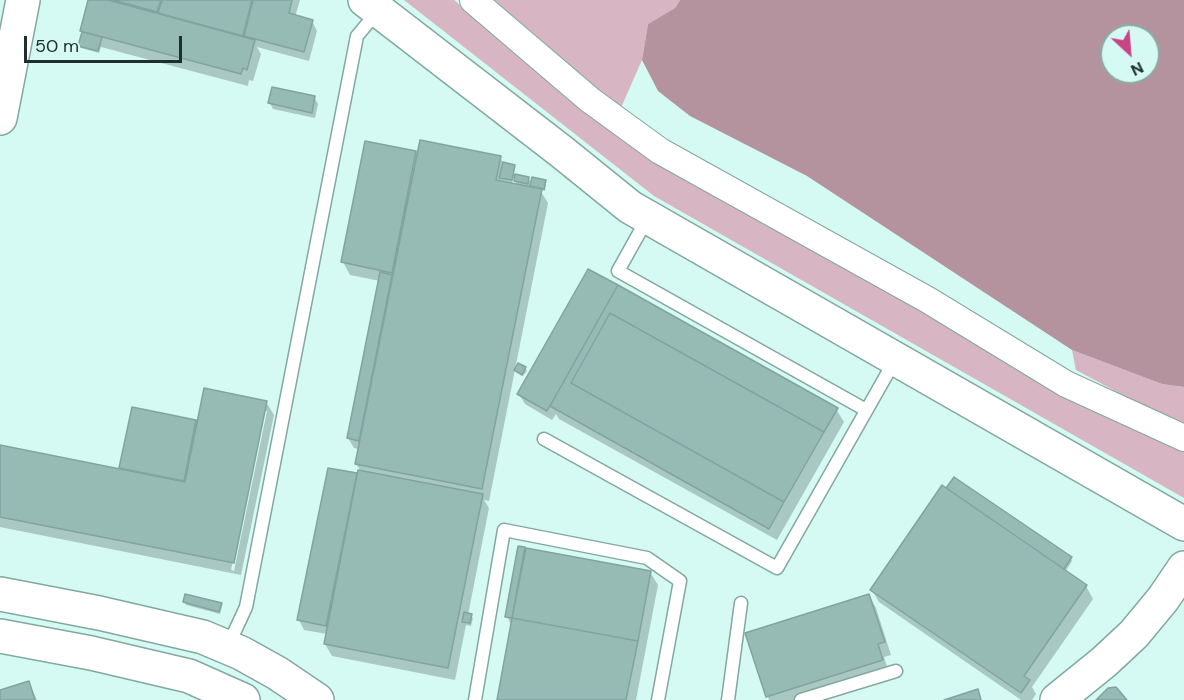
<!DOCTYPE html>
<style>
body{margin:0}
#map{position:relative;width:1184px;height:700px;overflow:hidden;background:#d4faf3;font-family:"DM Sans",sans-serif}
canvas{display:block}
.north{position:absolute;left:1100px;top:24px;width:60px;height:60px;box-sizing:border-box;background:#d4faf3;border:2px solid #8ca9a4;border-radius:50%;rotate:154deg;font-size:16px;font-weight:700;line-height:24px;text-align:center;color:#202f2d}
.north::after{content:'';display:block;margin:auto;width:21px;height:27px;background:#ca4485;clip-path:polygon(50% 0,100% 100%,50% 72%,0 100%)}
.scale{position:absolute;left:24px;top:36px;width:158px;height:27px;box-sizing:border-box;border:3px solid #202f2d;border-top:0;padding-left:8px;font-size:18px;line-height:21px;white-space:nowrap;color:#202f2d;-webkit-text-stroke:4px #d4faf3;paint-order:stroke}
</style>
<div id="map">
<canvas width="1184" height="700"></canvas>
<div class="north">N</div>
<div class="scale">50 m</div>
</div>
<script>
const ctx = document.querySelector('canvas').getContext('2d');
ctx.lineJoin = 'round';
function fill(path, color) { ctx.fillStyle = color; ctx.fill(path, 'evenodd'); }
const toPath = rows => new Path2D(rows.map(r => 'M' + r).join(''));
function strokePath(path, color, width, dash) { ctx.strokeStyle = color; ctx.lineWidth = width; ctx.lineCap = dash ? 'butt' : 'round'; ctx.setLineDash(dash || []); ctx.stroke(path); }
fill(toPath([
 [404,0,454,0,606,126,1047,384,1184,450,1184,498,654,196],
 [494,0,680,0,675,8,648,24,642,60,620,110],
 [1072,350,1162,384,1184,387,1184,428,1076,370]
]), '#d7b5c2');
fill(toPath([
 [680,0,1184,0,1184,387,1162,384,1072,350,807,176,690,116,658,91,642,60,648,24,675,8],
 [1112,36,1148,36,1148,72,1112,72]
]), '#b4939f');
fill(toPath([
 [90,0,300,0,295,17,312,21,317,31,309,61,257,47,261,54,253,81,249,80,248,86,101,47,99,53,81,48,80,45,83,33,81,31],
 [314,97,318,104,315,118,273,109,270,103],
 [367,143,418,153,500,157,504,164,514,166,514,175,528,178,532,184,545,182,546,184,545,191,540,190,548,203,489,501,484,500,489,508,468,615,473,618,471,626,466,625,455,680,332,656,325,644,327,634,304,630,299,620,356,475,358,478,360,470,356,464,359,449,354,448,348,438,380,281,350,275,343,262],
 [513,178,518,186,512,185],
 [589,271,836,409,844,422,777,540,559,419,556,414,552,420,525,404,519,394],
 [525,368,527,371,523,376,516,370],
 [266,402,274,415,241,575,0,527,0,447,123,471,121,468,195,421,198,425],
 [264,411,267,411,234,571,231,570],
 [943,487,1070,558,1072,561,1065,572,1086,586,1093,599,1032,687,1036,694,1032,700,1021,700,879,602,872,590],
 [525,549,527,552,650,572,658,585,636,700,498,700,513,623,510,623,507,616],
 [869,595,876,608,891,655,884,657,889,673,804,700,769,700,747,634],
 [185,602,221,604,222,607,220,614,186,605],
 [29,683,37,700,0,700,0,691]
]), '#0003');
const building = toPath([
 [88,0,108,0,255,40,247,70,243,68,241,74,80,31,88,0],
 [113,0,161,0,157,12,113,0],
 [162,0,252,0,243,36,158,13,162,0],
 [253,0,292,0,289,13,313,20,304,52,244,36,253,0],
 [82,32,102,37,98,51,78,46,82,32],
 [272,87,315,96,312,113,268,103,272,87],
 [420,140,501,156,496,180,542,189,482,489,355,464,420,140],
 [365,141,416,151,392,273,341,262,365,141],
 [503,162,515,165,512,180,499,178,503,162],
 [515,174,529,177,528,184,514,181,515,174],
 [532,177,546,180,544,189,530,186,532,177],
 [588,269,618,285,547,411,517,394,588,269],
 [380,272,392,275,359,441,347,438,380,272],
 [618,285,838,408,824,432,610,313,571,383,784,502,769,529,550,406,618,285],
 [610,313,824,432,784,502,571,383,610,313],
 [518,363,526,367,522,375,514,370,518,363],
 [204,388,267,401,234,563,0,517,0,445,185,482,204,388],
 [132,407,196,420,184,481,119,468,132,407],
 [328,468,357,473,326,626,297,620,328,468],
 [358,470,483,494,448,668,324,644,358,470],
 [954,477,1072,557,1064,569,946,488,954,477],
 [942,485,1087,585,1024,676,1030,680,1021,693,870,590,942,485],
 [518,546,525,547,512,618,505,617,518,546],
 [526,548,651,571,638,641,512,618,526,548],
 [185,594,222,603,219,612,183,602,185,594],
 [869,594,885,642,878,644,883,660,766,697,745,633,869,594],
 [464,612,472,614,470,623,462,622,464,612],
 [512,618,638,641,626,700,497,700,512,618],
 [29,681,35,700,0,700,0,690,29,681],
 [1116,687,1127,700,1096,700,1108,688,1116,687],
 [978,689,981,700,944,700,978,689]
]);
fill(building, '#96bbb5');
strokePath(building, '#80a49e', 1.5);
const lane = toPath([
 [647,219,618,271,866,410],
 [544,439,777,568,895,360],
 [228,646,246,607,357,36,378,11],
 [475,700,504,530,647,558,680,581,658,700],
 [728,700,741,603],
 [801,700,896,671]
]);
const street = toPath([
 [473,0,590,100,660,151,928,300,1066,384,1184,438]
]);
const secondary = toPath([
 [365,0,562,152,630,207,1184,524],
 [0,594,99,613,203,637,241,653,277,673,317,700],
 [0,636,91,653,189,676,243,700],
 [1057,700,1104,662,1134,634,1163,599,1184,568]
]);
const highway = toPath([
 [0,118,23,0]
]);
strokePath(lane, '#83a7a1', 15);
strokePath(street, '#83a7a1', 28);
strokePath(secondary, '#83a7a1', 36);
strokePath(highway, '#83a7a1', 36);
strokePath(lane, '#fff', 12);
strokePath(street, '#fff', 26);
strokePath(secondary, '#fff', 33);
strokePath(highway, '#fff', 33);
</script>
